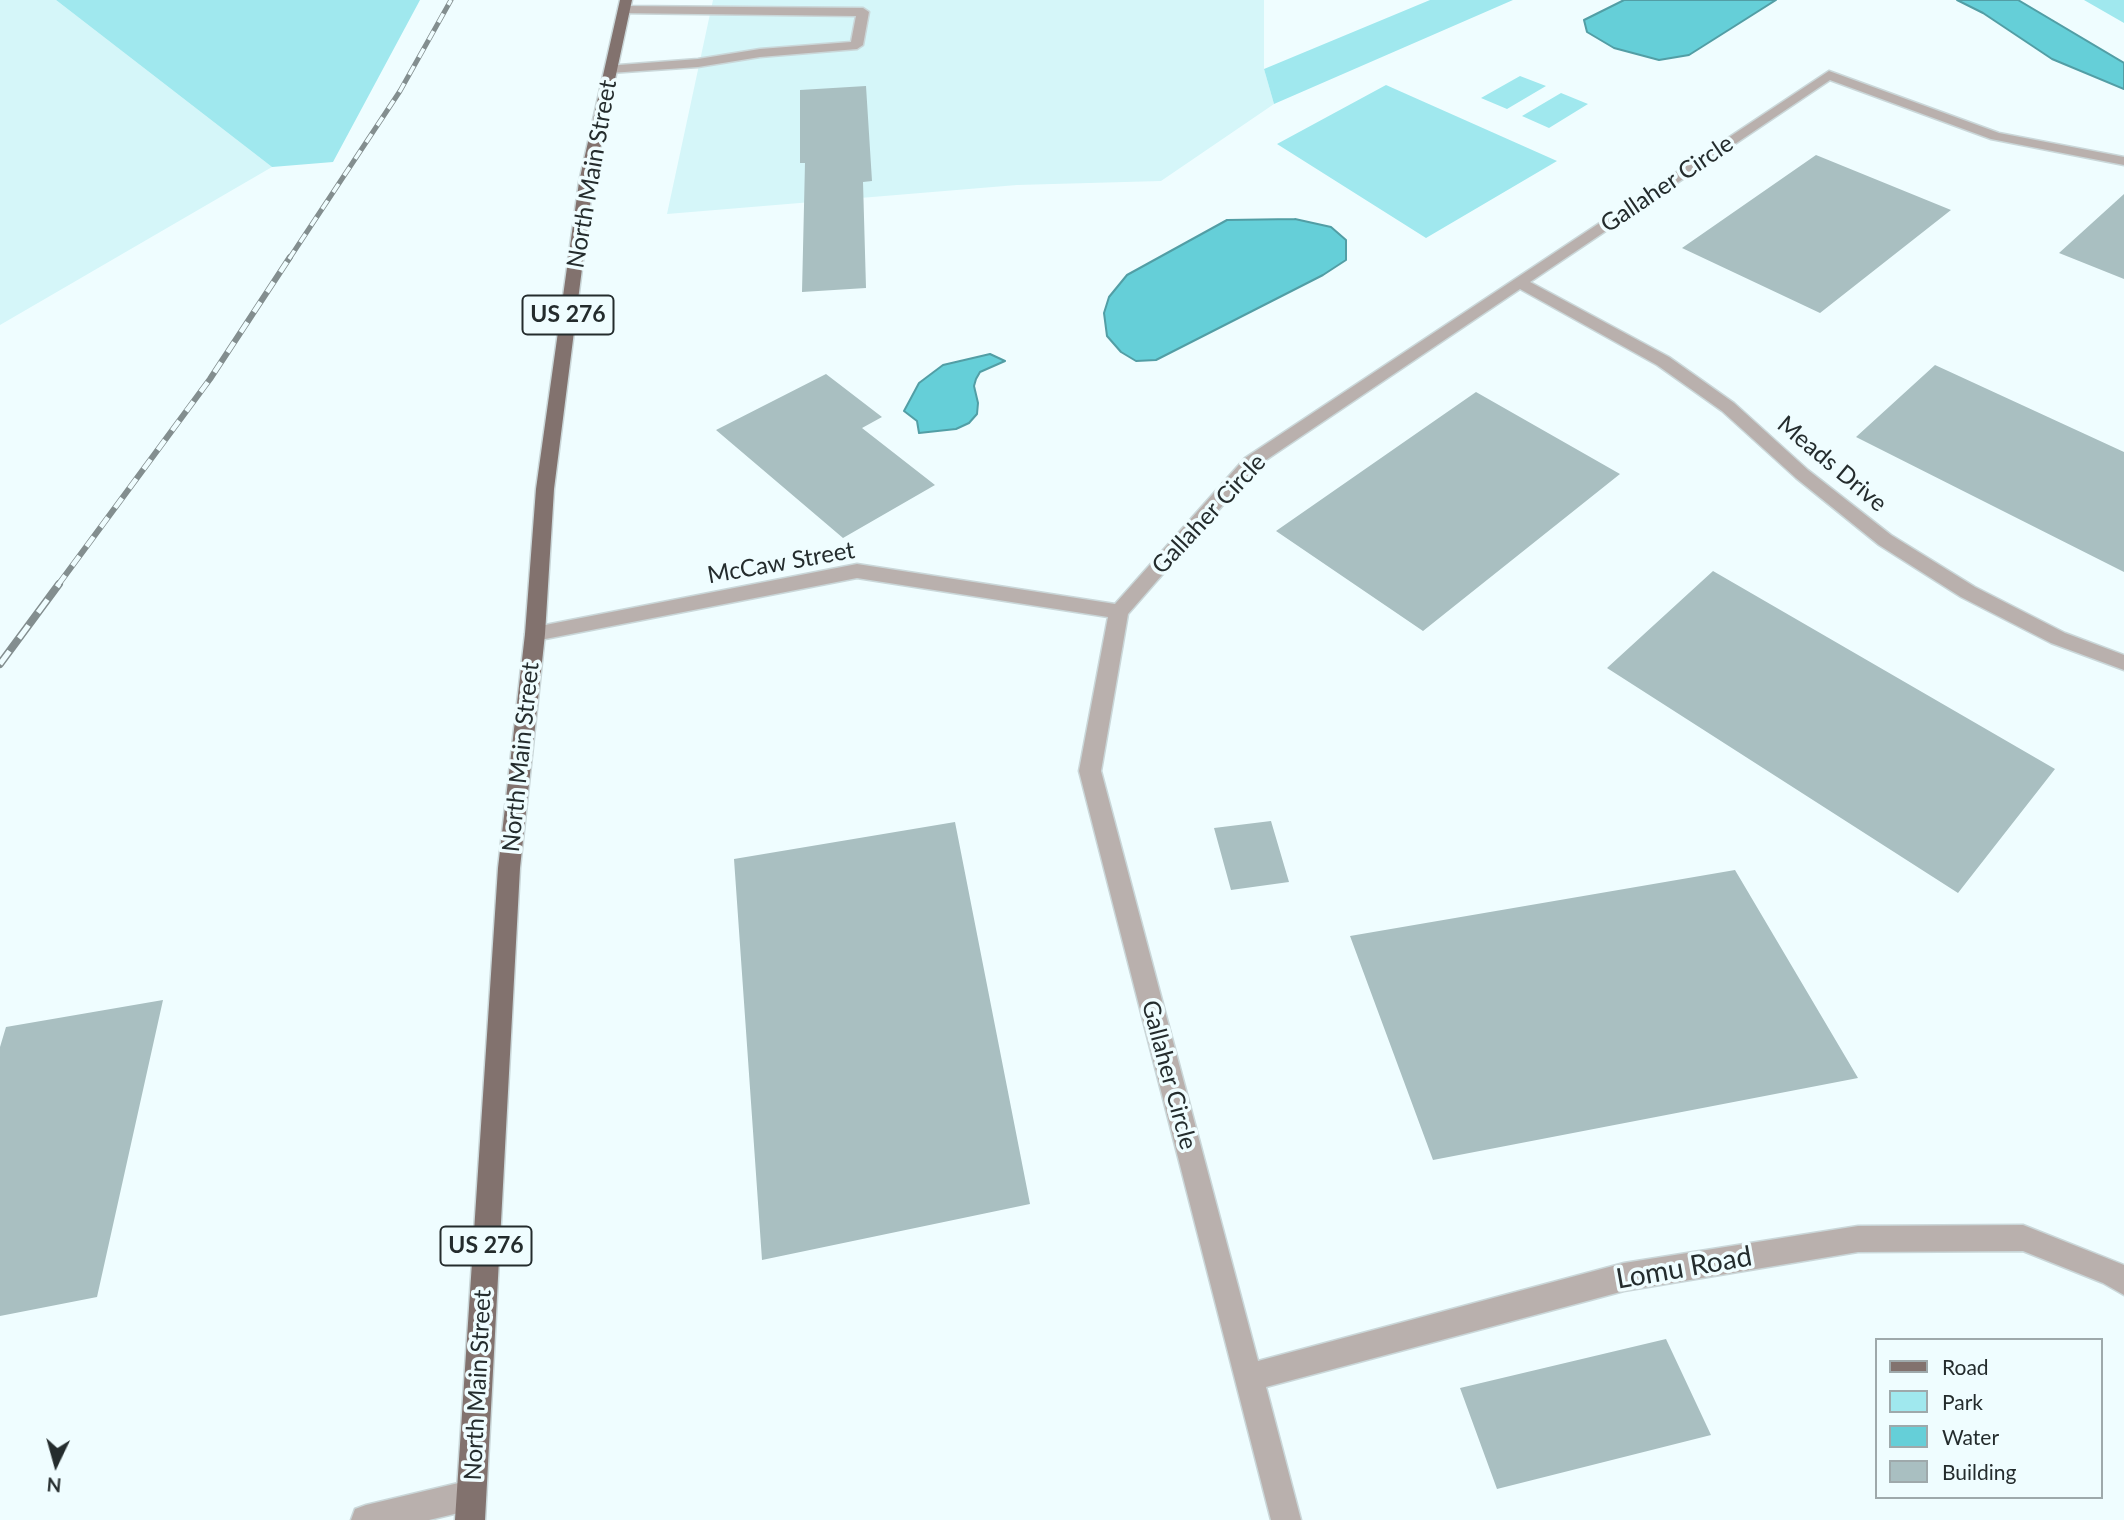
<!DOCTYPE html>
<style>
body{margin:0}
#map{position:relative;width:2124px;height:1520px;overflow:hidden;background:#effdff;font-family:Lato,sans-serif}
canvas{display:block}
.legend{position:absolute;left:1875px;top:1338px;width:228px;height:161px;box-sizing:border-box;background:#effdff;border:2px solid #9ea9ab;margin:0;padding:9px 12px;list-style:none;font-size:21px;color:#242c2d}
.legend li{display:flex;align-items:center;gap:14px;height:35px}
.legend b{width:35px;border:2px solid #9ea9ab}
.north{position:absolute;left:21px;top:1429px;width:70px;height:70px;-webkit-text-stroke:5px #effdff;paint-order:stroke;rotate:185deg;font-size:19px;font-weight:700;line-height:28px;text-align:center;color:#242c2d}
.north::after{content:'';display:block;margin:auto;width:24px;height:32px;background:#242c2d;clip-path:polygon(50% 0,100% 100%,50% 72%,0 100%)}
</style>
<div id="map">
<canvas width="2124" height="1520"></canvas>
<ul class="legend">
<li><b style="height:9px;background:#82726e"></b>Road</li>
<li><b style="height:19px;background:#a0e8ee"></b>Park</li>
<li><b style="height:19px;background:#65cfd8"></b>Water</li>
<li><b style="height:19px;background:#a9bfc1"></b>Building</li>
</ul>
<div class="north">N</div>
</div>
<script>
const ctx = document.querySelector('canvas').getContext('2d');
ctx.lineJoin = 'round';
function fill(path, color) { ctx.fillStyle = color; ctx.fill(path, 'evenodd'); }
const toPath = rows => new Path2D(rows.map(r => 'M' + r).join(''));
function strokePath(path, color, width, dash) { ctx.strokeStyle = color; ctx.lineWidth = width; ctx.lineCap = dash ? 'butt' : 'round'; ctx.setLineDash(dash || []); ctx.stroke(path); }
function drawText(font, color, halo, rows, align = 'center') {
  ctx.font = font + ' Lato,sans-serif'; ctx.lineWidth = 7; ctx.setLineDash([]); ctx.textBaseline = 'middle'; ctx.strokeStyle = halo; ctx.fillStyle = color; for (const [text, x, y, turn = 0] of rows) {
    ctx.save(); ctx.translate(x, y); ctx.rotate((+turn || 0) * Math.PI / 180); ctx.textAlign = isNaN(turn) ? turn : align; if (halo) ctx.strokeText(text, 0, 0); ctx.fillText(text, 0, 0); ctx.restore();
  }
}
fill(toPath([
 [0,0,56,0,272,167,0,325],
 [713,0,1264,0,1264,69,1274,104,1161,181,1017,185,667,214]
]), '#d5f6f9');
fill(toPath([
 [56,0,420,0,333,162,272,167],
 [1430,0,1513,0,1274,104,1264,69],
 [2084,0,2124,0,2124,23],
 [1520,76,1546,86,1507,109,1481,98],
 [1386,85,1557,161,1426,238,1277,144],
 [1561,93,1588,104,1549,128,1522,116]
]), '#a0e8ee');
const water = toPath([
 [1624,0,1776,0,1689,55,1659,60,1614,48,1587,32,1584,20,1624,0],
 [1957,0,2018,0,2124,63,2124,89,2052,59,1983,13,1957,0],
 [1295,219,1331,227,1346,240,1346,260,1323,275,1156,360,1136,361,1121,352,1107,336,1104,313,1109,297,1127,275,1227,220,1295,219],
 [990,354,1005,361,980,372,976,379,974,386,978,403,977,414,969,423,956,429,919,433,917,421,904,411,919,383,943,365,990,354]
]);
fill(water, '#65cfd8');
strokePath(water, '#529ea5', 2);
fill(toPath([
 [866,86,872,181,863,182,866,288,802,292,805,163,800,163,800,90],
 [1816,155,1951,210,1820,313,1682,248],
 [2124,194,2124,279,2059,253],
 [1935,365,2124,452,2124,572,1856,437],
 [826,374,882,417,862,428,935,485,843,538,716,430],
 [1476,392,1620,474,1423,631,1276,531],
 [1713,571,2055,769,1958,893,1607,668],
 [1271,821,1289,882,1231,890,1214,828],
 [955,822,1030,1204,762,1260,734,859],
 [1735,870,1858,1078,1433,1160,1350,936],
 [163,1000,97,1297,0,1316,0,1047,6,1027],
 [1666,1339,1711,1435,1497,1489,1460,1388]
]), '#a9bfc1');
const minor = toPath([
 [623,6,863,8,869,12,863,45,857,49,760,57,698,67,610,73,606,72,606,66,698,59,760,49,851,42,856,16,619,13,619,7,623,6],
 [1829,71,1999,133,2124,157,2124,165,1991,139,1830,80,1530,282,1669,357,1734,403,1808,470,1891,535,1975,587,2065,633,2124,655,2124,670,2051,643,1961,597,1879,545,1796,478,1722,411,1657,365,1520,289,1257,466,1128,614,1101,771,1258,1361,1624,1263,1858,1226,2023,1225,2124,1265,2124,1295,2103,1283,2023,1251,1858,1252,1624,1291,1266,1387,1301,1520,1271,1520,1079,771,1108,617,857,578,535,641,528,639,525,634,528,629,535,627,857,564,1115,604,1245,458,1829,71],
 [471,1480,482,1484,486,1495,482,1506,471,1510,429,1520,351,1520,355,1509,366,1505,471,1480]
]);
const major = toPath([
 [620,0,632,0,593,182,554,489,545,634,520,868,485,1520,455,1520,498,868,525,634,536,489,579,182,620,0]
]);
strokePath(minor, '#cad7d9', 3);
strokePath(major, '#cad7d9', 3);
fill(minor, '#b9b0ad');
fill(major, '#82726e');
const railFar2 = toPath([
 [289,259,400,91,451,0]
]);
const railFar1 = toPath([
 [58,585,210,379,290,257]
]);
const rail = toPath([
 [0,664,59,584]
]);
strokePath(railFar2, '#838e8f', 5);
strokePath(railFar1, '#838e8f', 6);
strokePath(rail, '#838e8f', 8);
strokePath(railFar2, '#effdff', 3.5, [10]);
strokePath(railFar1, '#effdff', 4.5, [12]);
strokePath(rail, '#effdff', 5, [16]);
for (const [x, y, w] of [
 [568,315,91],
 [486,1246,91]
]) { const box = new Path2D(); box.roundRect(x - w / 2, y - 19.5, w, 39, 5); ctx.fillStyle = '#effdff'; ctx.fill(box); strokePath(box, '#242c2d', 2); }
drawText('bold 23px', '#242c2d', null, [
 ["US 276",568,315],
 ["US 276",486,1246]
]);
drawText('24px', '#242c2d', '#effdff', [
 ["North Main Street",592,174,-80],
 ["Gallaher Circle",1667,184,-34],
 ["Meads Drive",1832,464,40],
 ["Gallaher Circle",1209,514,-47],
 ["McCaw Street",781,563,-10],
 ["North Main Street",521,757,-84],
 ["Gallaher Circle",1169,1075,75],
 ["North Main Street",478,1385,-87]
]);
drawText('28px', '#242c2d', '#effdff', [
 ["Lomu Road",1684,1268,-10]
]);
</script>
